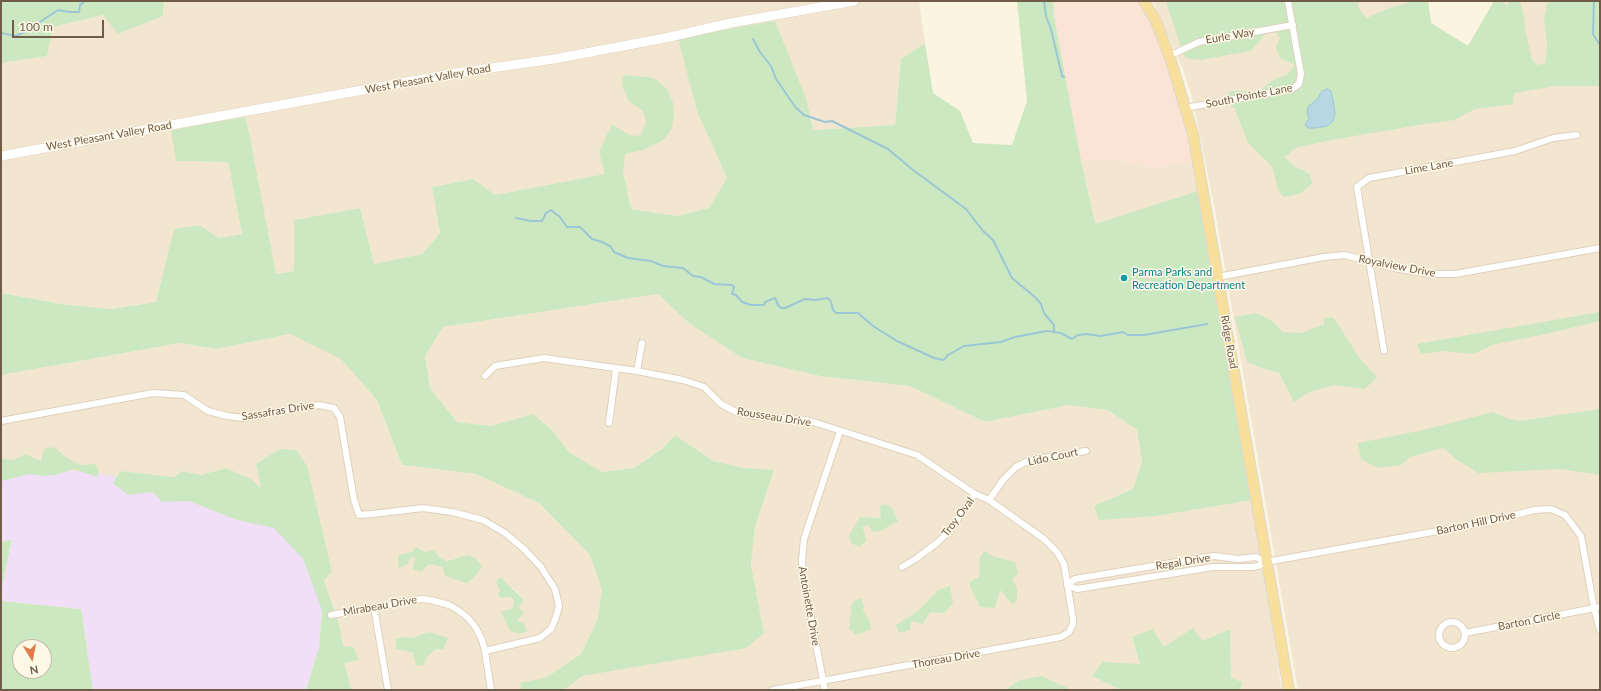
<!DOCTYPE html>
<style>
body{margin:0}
#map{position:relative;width:1601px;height:691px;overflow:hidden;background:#fbf4e1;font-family:Lato,sans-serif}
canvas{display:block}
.frame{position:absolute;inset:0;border:2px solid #715c49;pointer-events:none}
.north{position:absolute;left:12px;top:639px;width:40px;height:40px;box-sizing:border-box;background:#fef8e7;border:1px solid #c6baa8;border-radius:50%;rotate:170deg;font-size:11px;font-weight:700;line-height:16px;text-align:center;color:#715c49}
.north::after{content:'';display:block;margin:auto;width:14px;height:18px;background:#e17c4a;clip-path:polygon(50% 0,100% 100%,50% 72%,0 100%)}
.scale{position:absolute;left:12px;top:20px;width:92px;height:18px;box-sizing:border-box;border:2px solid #715c49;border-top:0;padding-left:5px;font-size:12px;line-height:14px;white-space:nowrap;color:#715c49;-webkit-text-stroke:3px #fef8e7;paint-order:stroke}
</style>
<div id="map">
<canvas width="1601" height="691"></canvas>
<div class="frame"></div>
<div class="north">N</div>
<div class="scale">100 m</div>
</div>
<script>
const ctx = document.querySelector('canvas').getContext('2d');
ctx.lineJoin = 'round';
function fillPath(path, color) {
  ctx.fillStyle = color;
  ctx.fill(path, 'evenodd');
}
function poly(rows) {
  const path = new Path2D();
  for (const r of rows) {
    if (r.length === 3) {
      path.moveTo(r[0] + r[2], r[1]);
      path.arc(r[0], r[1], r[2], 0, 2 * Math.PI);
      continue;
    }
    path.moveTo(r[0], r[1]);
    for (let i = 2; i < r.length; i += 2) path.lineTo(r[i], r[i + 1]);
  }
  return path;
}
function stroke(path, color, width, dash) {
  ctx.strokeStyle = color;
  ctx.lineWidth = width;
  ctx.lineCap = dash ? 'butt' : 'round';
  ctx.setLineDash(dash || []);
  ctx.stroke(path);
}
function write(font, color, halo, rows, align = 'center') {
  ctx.font = font + ' Lato,sans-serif';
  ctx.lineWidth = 3;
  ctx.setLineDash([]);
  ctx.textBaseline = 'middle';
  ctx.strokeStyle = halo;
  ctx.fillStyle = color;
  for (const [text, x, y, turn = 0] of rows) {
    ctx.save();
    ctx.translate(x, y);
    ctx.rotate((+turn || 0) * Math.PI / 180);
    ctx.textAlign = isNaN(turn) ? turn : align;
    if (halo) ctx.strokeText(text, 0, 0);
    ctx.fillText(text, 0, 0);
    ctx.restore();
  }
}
const residential = poly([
 [164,1,919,1,925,43,901,59,895,125,813,130,807,101,698,114,727,178,709,208,677,216,631,209,623,171,495,195,472,179,432,187,440,233,422,254,374,264,360,208,294,220,294,271,275,274,246,117,177,161,228,162,242,234,219,238,200,225,175,229,156,302,112,309,61,304,1,293,1,63,47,56,53,27,104,15,163,16],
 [1153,1,1428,1,1431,23,1468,46,1494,1,1600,1,1600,690,1298,690,1214,205,1192,97,1183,69],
 [1115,159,1147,167,1158,168,1192,161,1198,191,1095,225,1081,160],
 [658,294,689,323,742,358,820,376,910,386,985,422,1069,405,1108,410,1137,430,1142,461,1133,489,1094,506,1156,516,1252,500,1282,690,1240,690,1241,682,1231,678,1229,629,1202,641,1164,647,1132,638,1140,664,1092,676,1121,690,1069,690,1068,688,1042,676,1006,688,1005,690,556,690,567,688,582,676,764,633,751,564,755,527,774,470,745,468,713,461,675,435,662,449,634,468,602,472,569,452,551,429,533,414,491,426,457,422,430,388,425,356,443,327],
 [893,509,898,520,868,525,863,527,865,541,856,525,860,517,881,518],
 [992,556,1015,562,1012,579,1013,605,1000,590,969,582,979,577],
 [950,586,930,612,911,621,907,618,918,611,938,590],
 [290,334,342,359,377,400,402,465,476,474,539,503,590,555,602,590,597,621,581,654,547,677,521,683,522,690,351,690,345,663,358,660,343,646,339,624,324,581,332,571,326,545,266,459,256,464,262,489,226,468,201,475,182,471,174,477,120,471,116,477,1,472,1,375,180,343,216,349],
 [417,547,447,561,456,558,444,575,444,567,429,564,413,569,415,557,409,558],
 [513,588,524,600,519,607,517,621,514,608,514,601,511,597,501,598,497,595,500,591],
 [419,636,436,649,427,657,407,651,402,637,412,638]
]);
const commercial = poly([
 [1053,1,1138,1,1152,25,1166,61,1184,119,1192,161,1158,168,1147,167,1115,159,1081,160,1054,16]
]);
const education = poly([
 [39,466,121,477,292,522,324,581,319,647,306,690,93,690,81,609,1,601,1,592,12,541,1,542,1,472]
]);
const green = poly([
 [1,1,164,1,163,16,118,34,103,15,53,27,47,56,1,63],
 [1017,1,1053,1,1054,16,1081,160,1095,224,1198,191,1252,500,1156,516,1099,520,1094,506,1133,489,1142,461,1137,430,1108,410,1069,405,985,422,910,386,820,376,742,358,689,323,658,294,443,327,425,356,430,388,457,422,491,426,533,414,551,429,569,452,602,472,634,468,662,449,675,435,713,461,745,468,774,470,755,527,751,564,764,633,746,648,582,676,567,688,556,690,522,690,520,683,547,677,581,654,597,621,602,590,590,555,539,503,476,474,402,465,377,400,341,359,290,334,216,349,180,343,1,375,1,293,61,304,112,309,156,302,174,229,200,225,219,238,242,234,228,162,176,161,171,130,246,117,276,274,294,271,294,220,360,208,374,264,422,254,440,233,432,187,473,179,495,195,605,174,599,152,612,124,629,135,640,136,646,123,644,112,629,101,622,86,623,77,628,75,654,78,667,89,673,103,674,116,672,129,663,140,643,150,625,154,623,171,631,209,677,216,709,208,727,178,698,114,678,38,775,21,807,101,813,130,895,125,901,59,925,43,933,93,960,111,973,143,1012,145,1027,101],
 [1166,1,1357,1,1359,9,1367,18,1392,7,1408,3,1409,1,1428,1,1431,23,1468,46,1494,1,1502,1,1507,6,1509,1,1520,1,1524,17,1525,29,1532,60,1537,65,1546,63,1547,43,1544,19,1548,1,1600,1,1600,86,1556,86,1514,93,1513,104,1475,109,1454,120,1425,124,1331,140,1295,148,1285,157,1294,166,1310,174,1312,184,1299,194,1283,197,1278,189,1272,166,1248,143,1235,109,1226,101,1225,95,1232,91,1253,91,1260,95,1263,88,1276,78,1287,75,1295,65,1280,58,1276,47,1280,38,1276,32,1266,33,1251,51,1200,60,1185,58,1168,9],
 [1600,312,1600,321,1550,333,1492,345,1473,354,1444,351,1421,354,1417,344],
 [1256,313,1271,320,1283,332,1302,333,1324,324,1324,318,1334,318,1360,359,1377,377,1365,389,1335,385,1309,392,1294,402,1279,373,1259,367,1247,362,1235,317],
 [1600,409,1600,475,1561,469,1478,473,1459,461,1443,448,1410,457,1401,465,1378,468,1361,459,1358,443,1423,430,1493,412,1506,418,1520,421],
 [54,447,67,458,81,465,95,464,99,470,97,477,74,469,55,475,44,476,30,474,1,481,1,459,13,460,26,454,33,458,41,461,44,449],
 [280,449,296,450,307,466,332,571,324,581,339,624,343,646,353,647,359,660,345,663,351,690,306,690,319,647,322,610,303,559,274,528,237,520,189,501,162,502,153,492,128,495,113,483,120,471,174,477,182,471,201,475,226,468,251,479,261,488,256,464],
 [887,504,893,509,898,521,880,531,873,532,868,525,863,527,866,541,859,547,851,543,849,535,860,517,881,518,880,505],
 [12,540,1,592,1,542],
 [416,547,426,552,434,550,439,557,447,561,468,555,475,558,482,566,477,574,467,583,456,580,444,575,443,567,429,564,421,572,413,569,415,557,410,558,408,564,398,568,398,555,412,552],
 [985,551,992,556,1015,562,1018,573,1012,579,1017,588,1017,598,1013,605,1000,590,995,608,980,607,972,591,969,582,979,577,980,557],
 [500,577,524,600,519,607,524,613,517,621,524,623,527,631,520,634,510,631,501,612,513,608,514,601,511,597,501,598,497,595,500,591,496,582],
 [950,586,953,603,944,613,930,612,923,624,911,621,910,630,899,633,896,625,918,611,938,590],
 [860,598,864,605,863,610,870,622,871,629,857,635,849,629,851,622,849,619,852,613,850,607,853,602],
 [1,601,81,609,93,690,1,690],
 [20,647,44,647,44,671,20,671],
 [1193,628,1202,641,1230,629,1231,678,1242,682,1240,690,1121,690,1092,676,1103,662,1140,664,1132,637,1152,629,1164,647],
 [429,632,448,638,443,649,436,649,427,657,424,665,416,666,413,653,407,651,396,649,396,639,402,637,412,638],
 [1042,676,1068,688,1069,690,1005,690,1020,680]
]);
const water = poly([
 [1327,89,1331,91,1333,100,1335,114,1333,121,1327,126,1315,128,1308,128,1305,125,1309,118,1307,112,1308,107,1318,98,1322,91,1327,89]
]);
const stream = poly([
 [1044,1,1046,16,1051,29,1062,76,1064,77],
 [1594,1,1593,34,1600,45],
 [1,33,15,36,32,29,37,24,58,10,69,12,79,12,80,5,85,1],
 [753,39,760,52,771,66,776,79,796,108,804,115,825,122,832,121,888,149,913,170,966,209,983,231,993,240,1012,278,1036,298,1041,304,1044,313,1054,325,1054,331],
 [516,218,531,221,542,221,546,213,551,210,560,217,567,227,580,227,592,239,602,242,610,246,614,252,628,258,651,261,663,266,683,268,693,276,701,277,714,284,732,285,734,287,732,294,736,295,742,302,751,305,764,305,765,302,775,298,778,305,781,308,785,308,805,299,815,300,828,298,831,302,833,310,836,313,858,313,873,326,897,341,934,358,944,360,948,355,964,346,1001,342,1015,337,1047,331,1061,333,1072,339,1078,335,1086,334,1101,336,1123,332,1128,335,1144,335,1207,324]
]);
const minor = poly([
 [1169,56,1199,42,1293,25],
 [1185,108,1292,89,1299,84,1301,74,1288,1],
 [1218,277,1324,257,1345,255,1394,268,1430,274,1455,274,1600,248],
 [1384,351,1357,187,1369,178,1515,151,1553,138,1577,135],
 [637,371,642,343],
 [485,376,495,366,544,358,637,371,683,380,704,387,721,404,736,412,755,416,807,420,917,455,975,494,989,500,1044,539,1057,552,1064,564,1073,619,1073,624,1069,632,1061,637,773,690],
 [1,421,153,393,184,395,208,411,227,416,243,418,319,405,334,408,340,417,354,500,359,515,372,514,423,508,452,512,483,520,505,533,524,549,541,567,555,589,559,606,556,617,551,629,540,638,485,651],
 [609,423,616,369],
 [989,500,1003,480,1016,467,1030,460,1086,451],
 [902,567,917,558,938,542,950,530,975,494],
 [1067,585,1077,589,1213,567,1252,567,1258,566,1266,562,1488,522,1534,510,1551,509,1565,515,1581,536,1594,608,1600,630],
 [1067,585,1075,579,1201,558,1214,556,1238,559,1256,557,1266,562],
 [374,607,388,690],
 [331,615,422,599,431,600,449,605,458,610,468,618,476,628,482,640,485,651,491,690],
 [1452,635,13],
 [1465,633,1600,607],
 [825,690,803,578,802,561,804,539,840,431]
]);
const secondary = poly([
 [1,156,456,73,554,59,665,38,731,23,854,1]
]);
const primary = poly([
 [1144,1,1156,21,1171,61,1193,134,1289,690]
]);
const markers = [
 [1124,278,4,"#0f9aa8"]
];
const streetNames = [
 ["Eurle Way",1230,36,-10],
 ["West Pleasant Valley Road",428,79,-10],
 ["South Pointe Lane",1249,96,-11],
 ["West Pleasant Valley Road",109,136,-10],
 ["Lime Lane",1429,167,-10],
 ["Royalview Drive",1397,266,11],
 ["Ridge Road",1229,342,80],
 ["Sassafras Drive",278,411,-9],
 ["Rousseau Drive",774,417,9],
 ["Lido Court",1053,457,-12],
 ["Troy Oval",958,517,-53],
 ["Barton Hill Drive",1476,523,-12],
 ["Regal Drive",1183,562,-9],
 ["Mirabeau Drive",380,606,-10],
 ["Antoinette Drive",809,606,80],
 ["Barton Circle",1529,621,-11],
 ["Thoreau Drive",946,659,-10]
];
const cultureNames = [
 ["Parma Parks and",1132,272],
 ["Recreation Department",1132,285]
];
fillPath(residential, '#f2e6d0');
fillPath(commercial, '#fbe4d5');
fillPath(education, '#f1def7');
fillPath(green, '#cce8c1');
fillPath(water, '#b7d8e3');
stroke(water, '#9dc6d5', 1);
stroke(stream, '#9dc6d5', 2);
stroke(minor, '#dfd1bd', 8);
stroke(secondary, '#e3d2bc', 10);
stroke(primary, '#ddd8d3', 12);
stroke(minor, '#fff', 6);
stroke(secondary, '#fff', 9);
stroke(primary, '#f8df9b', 10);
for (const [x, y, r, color] of markers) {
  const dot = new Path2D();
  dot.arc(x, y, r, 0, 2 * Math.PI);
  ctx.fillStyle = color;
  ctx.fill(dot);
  stroke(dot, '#fef8e7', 1.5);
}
write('11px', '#715c49', '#fef8e7', streetNames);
write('11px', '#0d838f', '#fef8e7', cultureNames, 'left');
</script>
